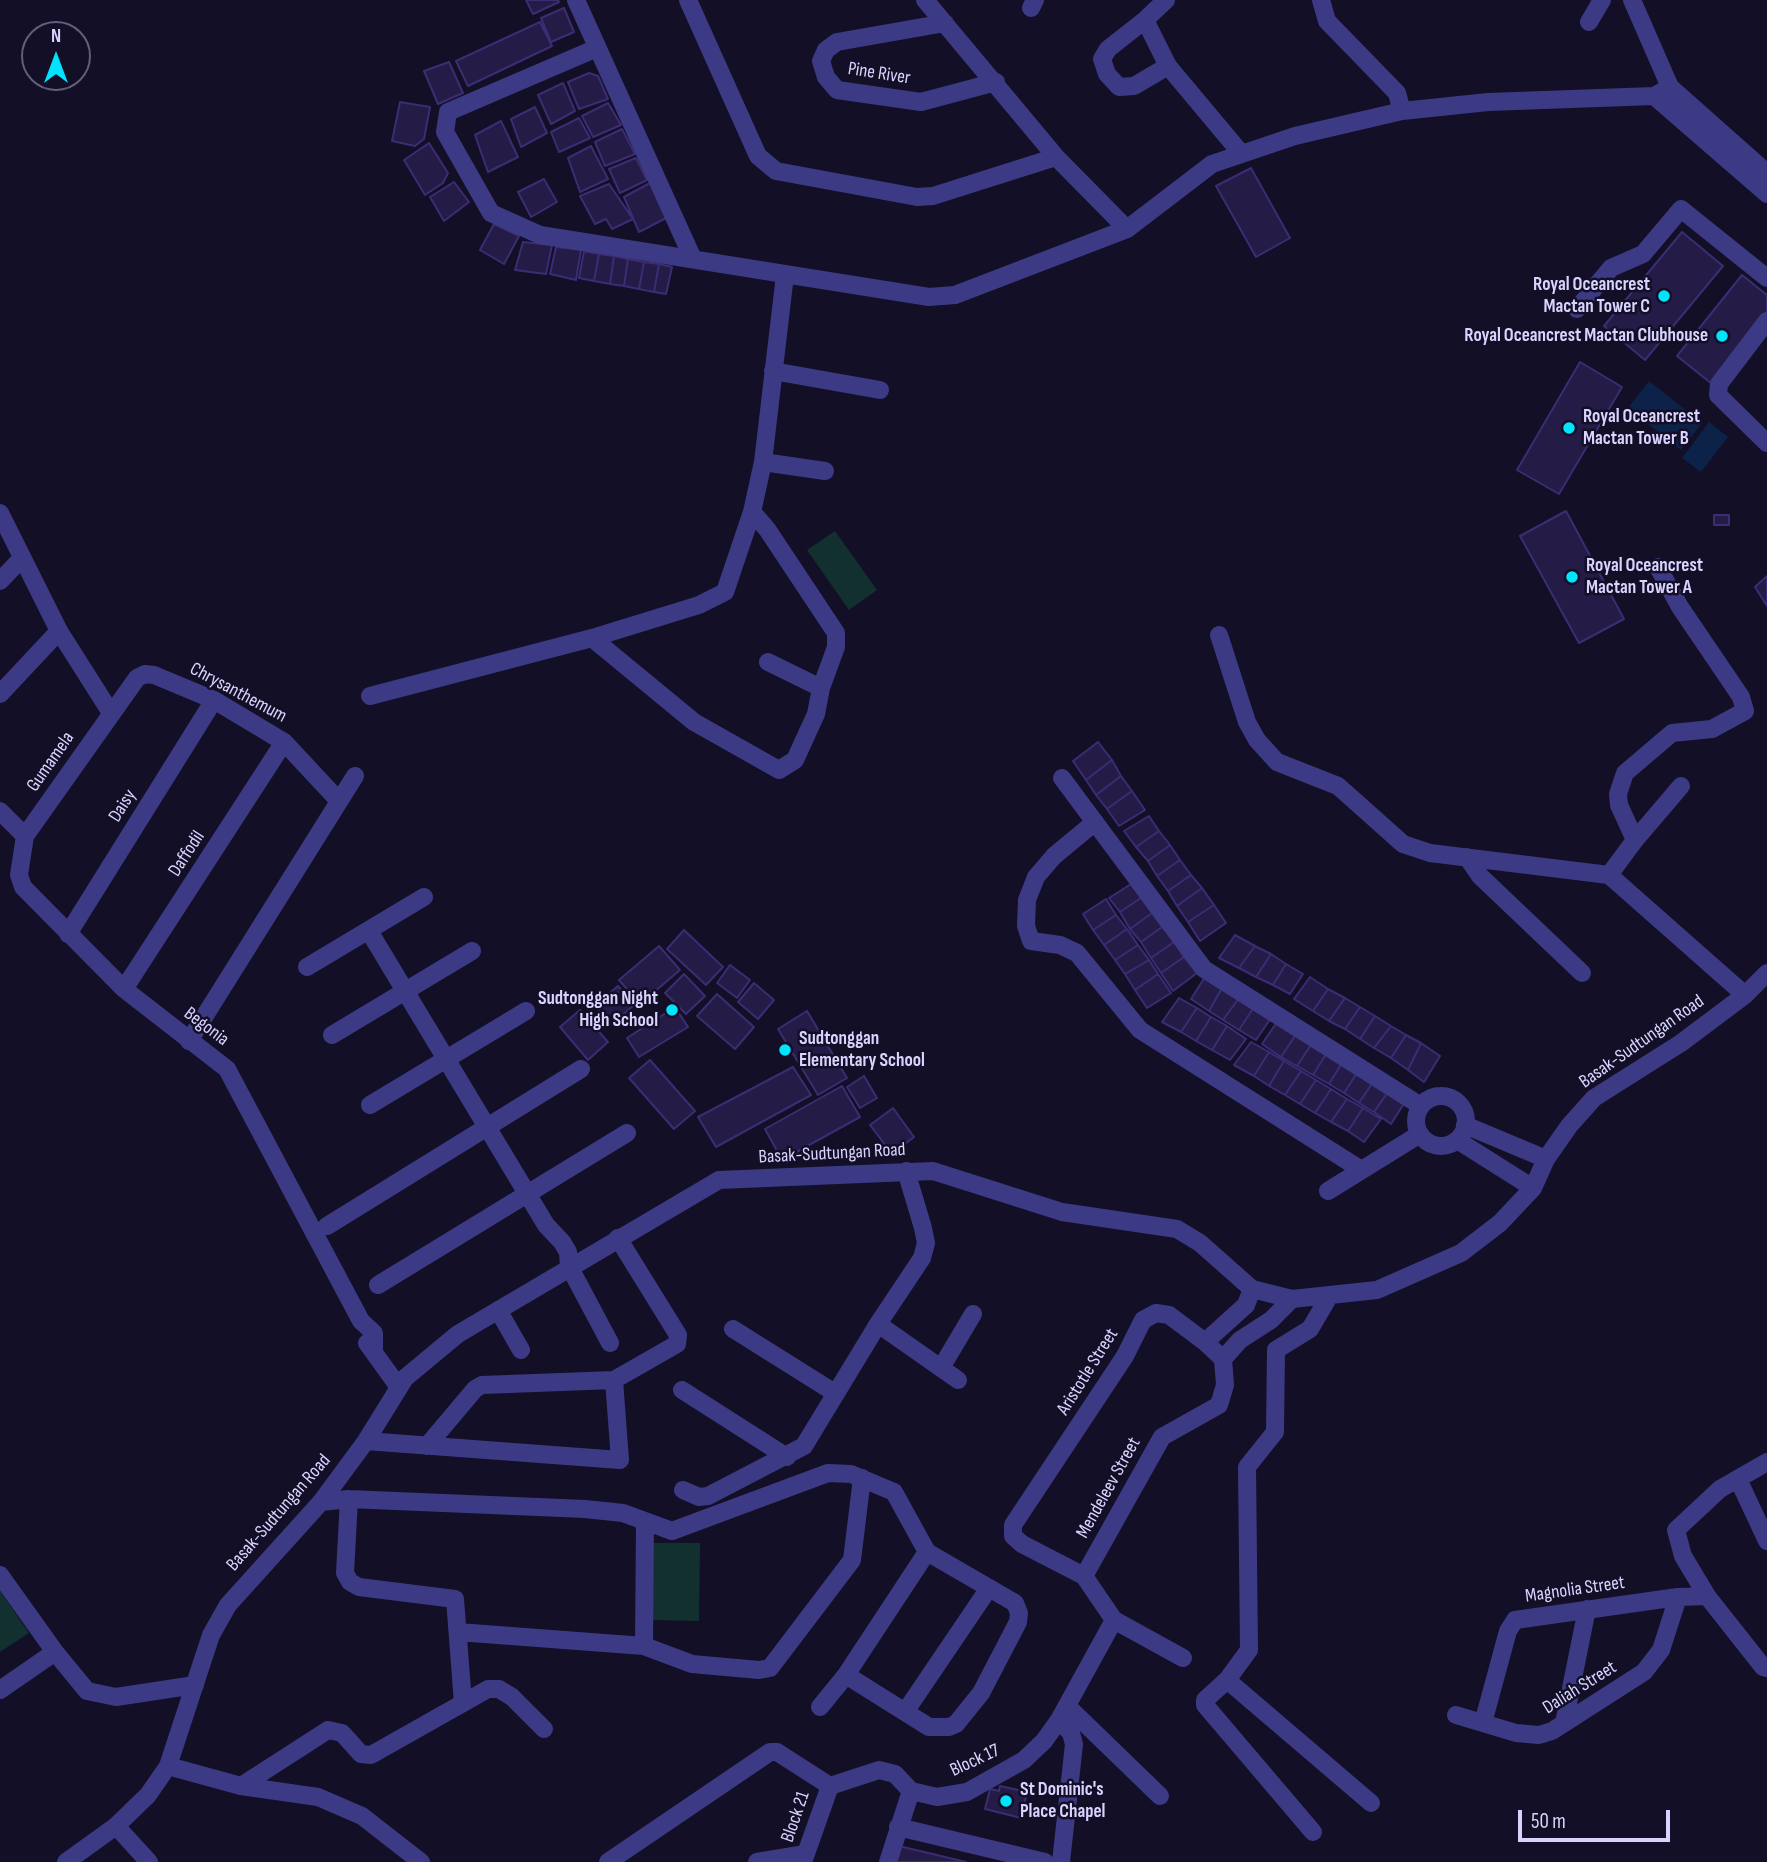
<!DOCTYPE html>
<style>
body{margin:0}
#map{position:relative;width:1767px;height:1862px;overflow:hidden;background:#130f26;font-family:"Sofia Sans Condensed",sans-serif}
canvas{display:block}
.north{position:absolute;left:21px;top:21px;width:70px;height:70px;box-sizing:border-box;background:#130f26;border:2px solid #625e7d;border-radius:50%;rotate:0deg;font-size:19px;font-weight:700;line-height:28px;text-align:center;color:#d9d4ff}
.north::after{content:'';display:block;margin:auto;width:24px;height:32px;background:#00e5ff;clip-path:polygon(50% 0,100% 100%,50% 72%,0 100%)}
.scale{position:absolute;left:1518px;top:1810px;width:152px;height:32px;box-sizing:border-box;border:4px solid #d9d4ff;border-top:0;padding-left:9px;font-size:21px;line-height:24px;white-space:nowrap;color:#d9d4ff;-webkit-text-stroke:5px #130f26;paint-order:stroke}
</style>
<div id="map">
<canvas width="1767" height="1862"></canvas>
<div class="north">N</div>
<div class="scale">50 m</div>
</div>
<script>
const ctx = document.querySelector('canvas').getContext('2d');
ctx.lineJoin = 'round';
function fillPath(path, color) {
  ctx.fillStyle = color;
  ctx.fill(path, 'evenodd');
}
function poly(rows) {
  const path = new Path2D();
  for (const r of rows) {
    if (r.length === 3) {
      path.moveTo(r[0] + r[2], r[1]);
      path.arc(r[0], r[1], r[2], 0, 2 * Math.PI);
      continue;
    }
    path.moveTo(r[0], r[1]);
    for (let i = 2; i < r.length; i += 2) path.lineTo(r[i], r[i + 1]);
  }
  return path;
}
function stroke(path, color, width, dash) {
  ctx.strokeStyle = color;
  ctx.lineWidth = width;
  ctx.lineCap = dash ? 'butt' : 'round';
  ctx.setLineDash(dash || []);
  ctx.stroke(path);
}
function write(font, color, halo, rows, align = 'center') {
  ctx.font = font + ' "Sofia Sans Condensed",sans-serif';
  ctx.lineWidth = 5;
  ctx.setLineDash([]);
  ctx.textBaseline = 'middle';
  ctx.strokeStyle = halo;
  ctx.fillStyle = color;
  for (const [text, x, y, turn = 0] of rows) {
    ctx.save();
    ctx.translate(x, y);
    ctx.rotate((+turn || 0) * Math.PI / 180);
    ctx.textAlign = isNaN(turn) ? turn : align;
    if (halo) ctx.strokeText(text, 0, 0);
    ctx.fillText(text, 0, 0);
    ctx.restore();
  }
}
const green = poly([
 [835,531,877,590,849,610,807,550],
 [652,1543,700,1543,699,1621,651,1620],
 [0,1591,29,1633,0,1652]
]);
const water = poly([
 [1649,381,1702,423,1681,450,1628,408],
 [1709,422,1728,437,1701,472,1682,458]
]);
const building = poly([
 [526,0,558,0,559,2,533,14,526,0],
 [564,8,574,32,551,42,541,18,564,8],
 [540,22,552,46,468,86,456,61,540,22],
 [449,62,463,93,438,104,424,71,449,62],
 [589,73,598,76,608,99,579,109,568,82,589,73],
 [563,83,575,111,551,124,538,95,563,83],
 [400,102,430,107,424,139,415,146,392,141,400,102],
 [608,103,621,125,593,137,582,116,608,103],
 [535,107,547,133,521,147,511,119,535,107],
 [579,118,590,138,559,152,551,132,579,118],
 [501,121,518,157,488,172,475,135,501,121],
 [622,129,635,154,605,166,595,142,622,129],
 [429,143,448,173,443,183,425,195,404,160,429,143],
 [591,146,608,179,580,192,568,158,591,146],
 [636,158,647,180,620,193,609,169,636,158],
 [1251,168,1290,238,1256,257,1216,186,1251,168],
 [544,179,557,202,531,217,518,192,544,179],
 [454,182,469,202,444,221,430,197,454,182],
 [650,183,668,217,639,232,624,197,650,183],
 [609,184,633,219,612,229,606,219,595,224,580,196,609,184],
 [494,224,519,236,504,264,480,250,494,224],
 [1682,232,1723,266,1645,360,1604,326,1682,232],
 [523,242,552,245,546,274,515,270,523,242],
 [556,247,581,250,576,280,550,274,556,247],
 [584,251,599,254,594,281,579,278,584,251],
 [599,254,614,256,610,284,594,281,599,254],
 [614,256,628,259,624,286,610,284,614,256],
 [628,259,644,262,639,289,624,286,628,259],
 [644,262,659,264,654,292,639,289,644,262],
 [659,264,672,267,666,294,654,292,659,264],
 [1742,275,1767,295,1767,315,1712,384,1677,356,1742,275],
 [1580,362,1622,387,1559,494,1517,470,1580,362],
 [1566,511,1624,619,1579,643,1520,536,1566,511],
 [1714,515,1729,515,1729,525,1714,525,1714,515],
 [1767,576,1767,606,1755,587,1767,576],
 [1098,742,1112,760,1086,780,1073,761,1098,742],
 [1112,760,1121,776,1096,795,1086,780,1112,760],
 [1121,776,1132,791,1107,809,1096,795,1121,776],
 [1132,791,1145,810,1119,826,1107,809,1132,791],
 [1149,816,1159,831,1136,847,1124,831,1149,816],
 [1159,831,1170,845,1148,861,1136,847,1159,831],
 [1170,845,1180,860,1157,876,1148,861,1170,845],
 [1180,860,1191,875,1168,891,1157,876,1180,860],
 [1191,875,1202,888,1177,906,1168,891,1191,875],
 [1131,884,1141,898,1120,912,1109,898,1131,884],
 [1202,888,1214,905,1188,922,1177,906,1202,888],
 [1141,898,1152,913,1130,929,1120,912,1141,898],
 [1106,899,1116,915,1093,930,1083,914,1106,899],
 [1214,905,1226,923,1200,941,1188,922,1214,905],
 [1152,913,1162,927,1141,942,1130,929,1152,913],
 [1116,915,1127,929,1104,945,1093,930,1116,915],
 [1162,927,1174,942,1151,958,1141,942,1162,927],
 [1127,929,1138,945,1115,960,1104,945,1127,929],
 [684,930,723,967,706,985,667,949,684,930],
 [1235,935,1255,946,1239,968,1219,958,1235,935],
 [1174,942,1184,957,1161,973,1151,958,1174,942],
 [1138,945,1149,960,1125,974,1115,960,1138,945],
 [659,946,680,970,640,1004,619,980,659,946],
 [1255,946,1271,954,1256,977,1239,968,1255,946],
 [1271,954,1286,964,1273,985,1256,977,1271,954],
 [1184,957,1197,973,1173,991,1161,973,1184,957],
 [1149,960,1158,974,1135,990,1125,974,1149,960],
 [1286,964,1303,974,1290,994,1273,985,1286,964],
 [730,965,750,980,737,998,717,983,730,965],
 [684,974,705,996,686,1014,665,993,684,974],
 [1158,974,1171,993,1147,1008,1135,990,1158,974],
 [1205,977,1222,988,1209,1011,1191,999,1205,977],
 [1310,977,1328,989,1313,1011,1294,999,1310,977],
 [754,983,774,1000,758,1019,738,1002,754,983],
 [618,986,634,1005,611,1025,595,1005,618,986],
 [1222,988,1239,998,1223,1020,1209,1011,1222,988],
 [1328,989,1345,998,1329,1021,1313,1011,1328,989],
 [717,994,754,1027,735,1049,697,1016,717,994],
 [1179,998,1197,1008,1181,1032,1162,1022,1179,998],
 [1239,998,1254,1007,1239,1030,1223,1020,1239,998],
 [1345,998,1360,1007,1345,1029,1329,1021,1345,998],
 [675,1007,688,1027,639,1057,627,1038,675,1007],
 [1254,1007,1271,1018,1256,1040,1239,1030,1254,1007],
 [1360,1007,1375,1016,1360,1039,1345,1029,1360,1007],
 [1197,1008,1211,1017,1196,1041,1181,1032,1197,1008],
 [580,1010,608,1042,588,1060,560,1027,580,1010],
 [807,1011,847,1078,818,1095,778,1029,807,1011],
 [1375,1016,1391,1026,1374,1048,1360,1039,1375,1016],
 [1211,1017,1227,1026,1212,1050,1196,1041,1211,1017],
 [1277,1022,1297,1033,1281,1057,1262,1044,1277,1022],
 [1227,1026,1246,1039,1230,1060,1212,1050,1227,1026],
 [1391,1026,1406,1035,1391,1058,1374,1048,1391,1026],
 [1297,1033,1313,1042,1297,1066,1281,1057,1297,1033],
 [1406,1035,1421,1043,1408,1070,1391,1058,1406,1035],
 [1251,1042,1269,1052,1254,1076,1234,1065,1251,1042],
 [1313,1042,1328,1051,1313,1075,1297,1066,1313,1042],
 [1421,1043,1440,1056,1424,1082,1408,1070,1421,1043],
 [1328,1051,1343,1061,1329,1084,1313,1075,1328,1051],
 [1269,1052,1284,1061,1269,1086,1254,1076,1269,1052],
 [650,1060,695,1111,674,1129,629,1078,650,1060],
 [1284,1061,1301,1071,1285,1095,1269,1086,1284,1061],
 [1343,1061,1359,1070,1344,1093,1329,1084,1343,1061],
 [793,1067,811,1095,716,1147,698,1117,793,1067],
 [1359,1070,1375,1079,1359,1103,1344,1093,1359,1070],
 [1301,1071,1316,1080,1300,1104,1285,1095,1301,1071],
 [864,1076,877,1098,860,1108,847,1087,864,1076],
 [1375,1079,1390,1089,1374,1112,1359,1103,1375,1079],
 [1316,1080,1331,1089,1315,1113,1300,1104,1316,1080],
 [842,1086,860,1117,782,1160,765,1129,842,1086],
 [1331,1089,1347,1099,1331,1122,1315,1113,1331,1089],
 [1390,1089,1407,1099,1391,1124,1374,1112,1390,1089],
 [1347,1099,1363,1108,1348,1131,1331,1122,1347,1099],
 [893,1108,914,1137,892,1154,870,1125,893,1108],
 [1363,1108,1381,1119,1364,1142,1348,1131,1363,1108],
 [1000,1786,1027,1792,1021,1818,985,1809,990,1789,999,1791,1000,1786],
 [899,1846,966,1862,895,1862,899,1846]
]);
const minor = poly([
 [576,0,693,259],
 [688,0,758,156,776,171,917,197,933,196,1056,157],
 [925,0,1056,157,1127,229],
 [1166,0,1145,20,1168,66,1240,152],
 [1321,0,1327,21,1397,93,1402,111],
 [1632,0,1670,87,1767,173],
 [1031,8,1035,0],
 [1145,20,1108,49,1102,59,1107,74,1119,87,1134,86,1168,66],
 [1589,22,1602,0],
 [945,23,837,42,826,50,821,61,826,77,837,90,921,102,996,82],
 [597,48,448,112,445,132,491,213,540,235,929,297,955,295,1127,229,1212,164,1295,136,1402,111,1488,102,1654,96,1670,87],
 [1654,96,1767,194],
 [1577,309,1611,268,1643,254,1681,209,1767,278],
 [1767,321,1719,384,1718,395,1767,443],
 [773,371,880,390],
 [763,462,825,471],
 [0,513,59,631,111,713],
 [0,581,22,558],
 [1219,635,1247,722,1257,740,1277,762,1338,786,1403,844,1430,853,1609,875,1745,995],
 [592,638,694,722,779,770,795,760,816,714,821,688,836,647,836,633,767,529,752,512],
 [768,662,821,688],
 [0,694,59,631],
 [370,696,592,638,699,605,725,592,752,512,763,462,785,275],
 [1062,778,1204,969,1421,1106],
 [339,801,284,742,214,700,154,675,145,674,137,678,25,836,19,875,23,887,124,989,227,1069,361,1321,374,1333,374,1351],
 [0,811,25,836],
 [1095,822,1054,856,1036,877,1027,900,1026,926,1031,941,1060,945,1077,953,1140,1030,1360,1169],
 [1635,840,1681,786],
 [1467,857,1480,876,1582,973],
 [1609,875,1635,840,1619,805,1618,794,1625,773,1672,733,1712,729,1745,711,1741,697,1680,607,1658,567],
 [369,931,546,1225,562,1242,568,1252,569,1266,610,1343],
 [68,934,214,700],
 [307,967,424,897],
 [124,989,284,742],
 [332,1035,472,951],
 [189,1041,355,776],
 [1441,1121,25],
 [370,1105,526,1011],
 [1465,1125,1546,1159],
 [1457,1140,1533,1188],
 [1328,1191,1420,1134],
 [327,1226,581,1069],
 [378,1285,627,1133],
 [498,1310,521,1350],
 [878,1324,958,1380],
 [733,1329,835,1393],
 [1205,1342,1246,1305,1252,1289],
 [367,1343,398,1386],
 [1223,1359,1240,1340,1271,1320,1292,1299],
 [941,1368,973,1314],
 [682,1390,787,1457],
 [366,1441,620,1460,614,1380],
 [427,1446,475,1389,482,1385,614,1380,677,1344,678,1335,618,1238],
 [1767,1462,1720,1489,1676,1530,1683,1556,1707,1596,1763,1667,1767,1668],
 [1738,1479,1767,1541],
 [683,1490,699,1497,708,1496,804,1446,878,1324,922,1258,926,1243,923,1228,906,1171],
 [349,1499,345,1573,350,1582,359,1587,455,1599,463,1703],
 [321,1502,349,1499,585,1509,623,1513,672,1531,828,1473,851,1474,894,1492,927,1552,1015,1603,1019,1613,1018,1622,981,1693,956,1724,949,1727,929,1727,846,1675],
 [0,1575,55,1652,87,1691,116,1697,195,1685],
 [1084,1576,1162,1437,1219,1405,1225,1385,1223,1359,1205,1342,1169,1315,1156,1313,1143,1320,1125,1356,1013,1525,1013,1536,1022,1544,1084,1576,1114,1620,1183,1658],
 [458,1632,644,1646,692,1664,759,1670,770,1668,852,1560,862,1478],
 [644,1646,645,1522],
 [1227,1680,1371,1803],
 [0,1690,55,1652],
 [1067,1706,1160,1796],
 [820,1707,846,1675,927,1552],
 [905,1712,989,1588],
 [1456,1715,1516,1733,1539,1735,1552,1731,1644,1672,1661,1650,1678,1597],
 [1059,1720,1071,1733,1074,1744,1061,1862],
 [1483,1723,1508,1631,1515,1620,1678,1597,1707,1596],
 [1564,1723,1587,1609],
 [168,1766,241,1786,318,1797,362,1816,421,1862],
 [241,1786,328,1730,342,1733,361,1754,371,1755,488,1689,499,1689,512,1697,544,1729],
 [116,1826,149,1862],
 [898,1827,1045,1862],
 [1313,1832,1205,1705,1205,1700,1227,1680,1249,1650,1247,1467,1275,1432,1276,1350,1310,1329,1330,1295],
 [66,1862,116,1826,148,1795,168,1766,211,1635,228,1605,321,1502,366,1441,405,1378,458,1334,719,1180,933,1171,1062,1212,1177,1229,1200,1243,1252,1289,1292,1299,1377,1290,1461,1253,1500,1223,1533,1188,1546,1159,1569,1126,1594,1098,1681,1043,1745,995,1767,973],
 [608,1862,770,1752,777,1752,830,1786,879,1770,895,1774,911,1791,937,1797,967,1792,1024,1760,1044,1741,1059,1720,1114,1620],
 [757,1862,805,1854],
 [803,1862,830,1786],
 [888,1862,911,1791]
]);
const markers = [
 [1664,296,7,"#00e5ff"],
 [1722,336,7,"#00e5ff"],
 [1569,428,7,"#00e5ff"],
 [1572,577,7,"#00e5ff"],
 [672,1010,7,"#00e5ff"],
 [785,1050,7,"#00e5ff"],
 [1006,1801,7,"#00e5ff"]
];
const streetNames = [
 ["Pine River",879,74,9],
 ["Chrysanthemum",238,693,28],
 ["Gumamela",51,762,-55],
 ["Daisy",123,806,-58],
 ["Daffodil",187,854,-57],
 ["Begonia",206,1027,37],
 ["Basak-Sudtungan Road",1642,1042,-35],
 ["Basak-Sudtungan Road",832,1154,-3],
 ["Aristotle Street",1088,1372,-58],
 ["Mendeleev Street",1109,1488,-61],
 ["Basak-Sudtungan Road",279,1513,-49],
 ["Magnolia Street",1575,1590,-8],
 ["Daliah Street",1580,1688,-32],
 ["Block 17",975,1761,-25],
 ["Block 21",796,1817,-71]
];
const poiNames = [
 ["Royal Oceancrest",1650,285,"right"],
 ["Mactan Tower C",1650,307,"right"],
 ["Royal Oceancrest Mactan Clubhouse",1708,336,"right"],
 ["Royal Oceancrest",1583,417],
 ["Mactan Tower B",1583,439],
 ["Royal Oceancrest",1586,566],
 ["Mactan Tower A",1586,588],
 ["Sudtonggan Night",658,999,"right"],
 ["High School",658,1021,"right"],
 ["Sudtonggan",799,1039],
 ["Elementary School",799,1061],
 ["St Dominic's",1020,1790],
 ["Place Chapel",1020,1812]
];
fillPath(green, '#12302f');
fillPath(water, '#0c2248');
fillPath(building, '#241b47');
stroke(building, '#3b2d73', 2);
stroke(minor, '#3d3a85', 18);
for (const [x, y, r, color] of markers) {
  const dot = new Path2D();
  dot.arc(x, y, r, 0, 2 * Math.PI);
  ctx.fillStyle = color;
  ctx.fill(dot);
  stroke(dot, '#130f26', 2.5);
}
write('19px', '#d9d4ff', '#130f26', streetNames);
write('bold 19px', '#d9d4ff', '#130f26', poiNames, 'left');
</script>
